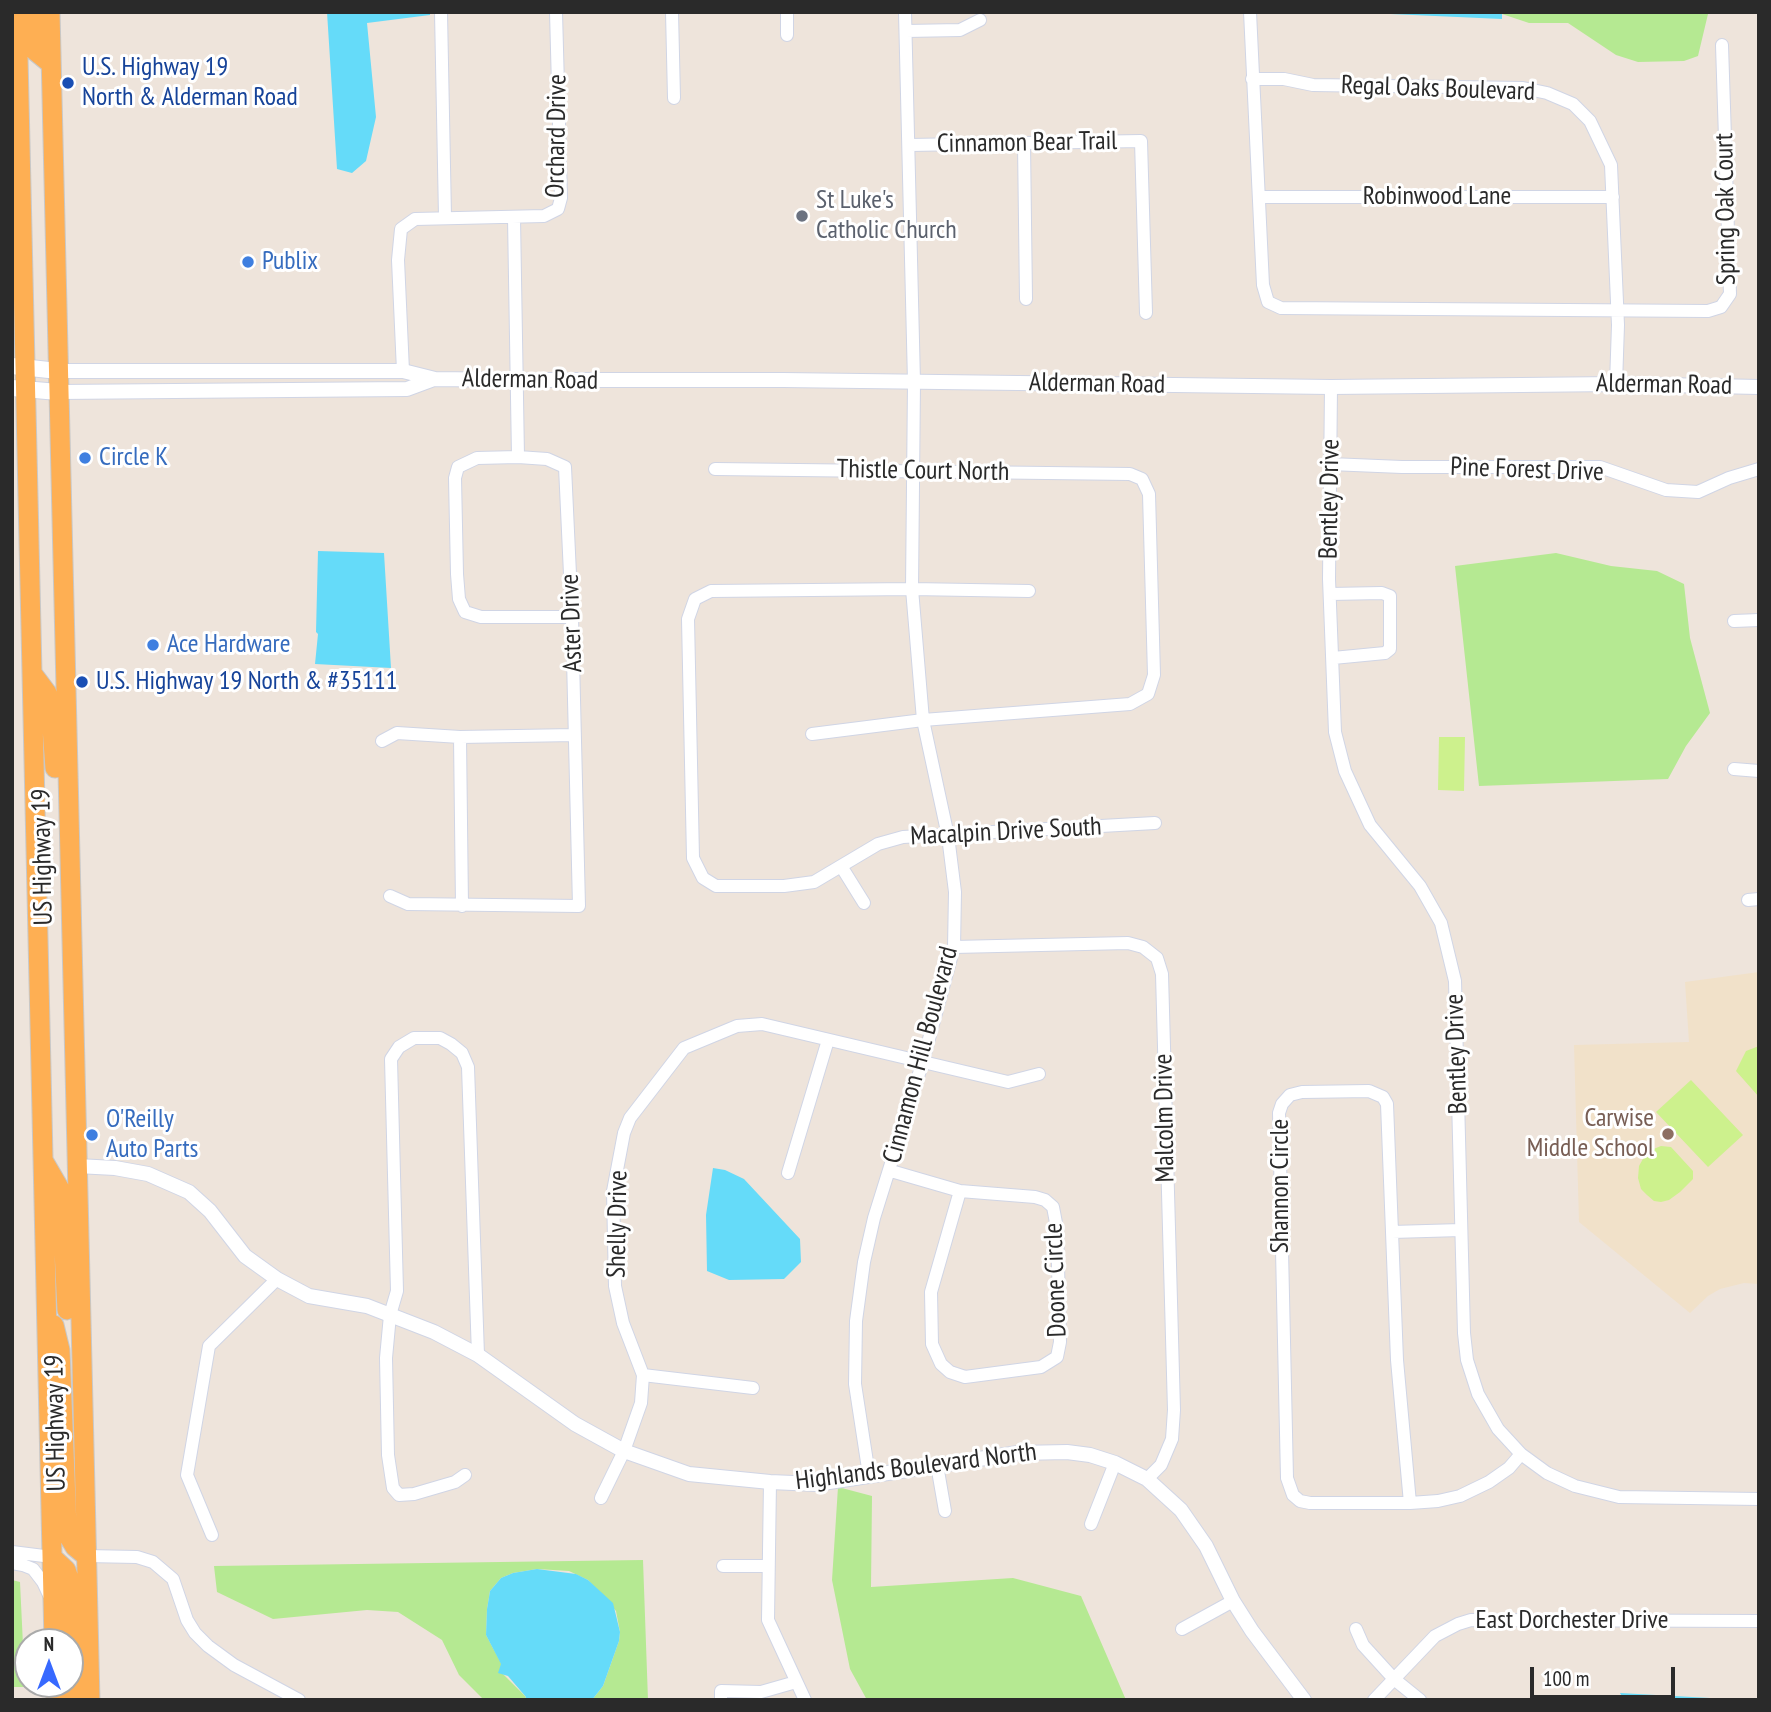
<!DOCTYPE html>
<style>
body{margin:0}
#map{position:relative;width:1771px;height:1712px;overflow:hidden;background:#eee4db;font-family:"PT Sans Narrow",sans-serif}
canvas{display:block}
.frame{position:absolute;inset:0;border:14px solid #2a2a2a;pointer-events:none}
.north{position:absolute;left:14px;top:1628px;width:70px;height:70px;box-sizing:border-box;background:#fff;border:2px solid #aaa;border-radius:50%;rotate:0deg;font-size:19px;font-weight:700;line-height:28px;text-align:center;color:#2a2a2a}
.north::after{content:'';display:block;margin:auto;width:24px;height:32px;background:#3769ff;clip-path:polygon(50% 0,100% 100%,50% 72%,0 100%)}
.scale{position:absolute;left:1530px;top:1667px;width:145px;height:32px;box-sizing:border-box;border:4px solid #2a2a2a;border-top:0;padding-left:9px;font-size:21px;line-height:24px;white-space:nowrap;color:#2a2a2a;-webkit-text-stroke:5px #fff;paint-order:stroke}
</style>
<div id="map">
<canvas width="1771" height="1712"></canvas>
<div class="frame"></div>
<div class="north">N</div>
<div class="scale">100 m</div>
</div>
<script>
const ctx = document.querySelector('canvas').getContext('2d');
ctx.lineJoin = 'round';
function fillPath(path, color) {
  ctx.fillStyle = color;
  ctx.fill(path, 'evenodd');
}
function poly(rows) {
  const path = new Path2D();
  for (const r of rows) {
    path.moveTo(r[0], r[1]);
    for (let i = 2; i < r.length; i += 2) path.lineTo(r[i], r[i + 1]);
  }
  return path;
}
function stroke(path, color, width, dash) {
  ctx.strokeStyle = color;
  ctx.lineWidth = width;
  ctx.lineCap = dash ? 'butt' : 'round';
  ctx.setLineDash(dash || []);
  ctx.stroke(path);
}
function write(font, color, halo, rows, align = 'center') {
  ctx.font = font + ' "PT Sans Narrow",sans-serif';
  ctx.lineWidth = 6;
  ctx.setLineDash([]);
  ctx.textBaseline = 'middle';
  ctx.strokeStyle = halo;
  ctx.fillStyle = color;
  for (const [text, x, y, turn = 0] of rows) {
    ctx.save();
    ctx.translate(x, y);
    ctx.rotate((+turn || 0) * Math.PI / 180);
    ctx.textAlign = isNaN(turn) ? turn : align;
    if (halo) ctx.strokeText(text, 0, 0);
    ctx.fillText(text, 0, 0);
    ctx.restore();
  }
}
const education = poly([
 [1759,972,1759,1284,1744,1283,1720,1289,1708,1296,1690,1313,1579,1222,1574,1045,1689,1042,1685,982]
]);
const green = poly([
 [1502,12,1713,12,1708,14,1698,56,1684,61,1638,62,1616,55,1568,23,1529,23,1502,14],
 [1556,553,1611,566,1657,571,1684,584,1690,638,1710,713,1686,746,1668,779,1479,786,1455,566],
 [838,1487,872,1496,871,1587,1013,1578,1081,1596,1126,1700,867,1700,850,1669,832,1580],
 [643,1560,648,1700,592,1700,603,1686,619,1641,620,1632,616,1611,588,1580,569,1571,537,1569,513,1573,501,1578,490,1591,487,1609,486,1635,502,1665,503,1674,526,1697,524,1700,484,1700,459,1675,442,1640,398,1612,367,1610,273,1619,217,1592,214,1566],
 [12,1580,20,1582,25,1687,12,1687]
]);
const pitch = poly([
 [1439,737,1465,737,1464,791,1438,790],
 [1759,1046,1759,1097,1736,1071,1746,1051],
 [1691,1080,1743,1135,1708,1167,1656,1112],
 [1661,1146,1671,1147,1693,1171,1693,1179,1680,1192,1669,1200,1661,1202,1654,1201,1647,1195,1641,1189,1638,1178,1639,1166,1644,1157,1651,1150]
]);
const water = poly([
 [327,12,430,12,430,15,367,23,376,117,366,161,352,173,337,169],
 [1346,12,1502,12,1502,19],
 [318,551,384,553,391,668,315,664,318,634,316,632],
 [713,1168,725,1170,744,1179,800,1239,801,1262,784,1279,729,1280,707,1271,706,1215],
 [537,1569,576,1574,588,1580,613,1603,620,1632,619,1641,603,1686,592,1700,525,1700,526,1697,508,1676,498,1673,501,1664,486,1635,487,1609,490,1591,501,1578,513,1573],
 [1620,1693,1746,1700,1624,1700]
]);
const minor = poly([
 [441,12,445,217],
 [672,12,674,98],
 [787,12,787,35],
 [1250,12,1263,285,1268,302,1281,308,1708,311,1721,307,1730,294,1722,45],
 [906,31,960,30,980,20],
 [1252,79,1284,79,1313,85,1523,88,1547,93,1573,104,1590,121,1611,165,1618,325,1616,384],
 [1024,144,1026,299],
 [909,145,1141,141,1146,313],
 [1260,197,1613,197],
 [514,218,518,457],
 [403,371,398,260,401,229,415,219,544,216,558,209,561,198,556,12],
 [1331,387,1329,579,1335,732,1345,771,1370,825,1420,886,1441,923,1455,981,1464,1333,1467,1360,1478,1394,1498,1429,1521,1454,1547,1473,1575,1486,1619,1497,1759,1499],
 [1330,464,1402,467,1600,467,1666,490,1698,492,1729,478,1759,469],
 [715,469,1130,474,1142,479,1149,494,1154,675,1148,694,1130,704,923,720,812,734],
 [1029,591,912,589,711,591,695,599,688,619,693,858,703,878,716,886,784,886,814,882,878,844,903,837,1155,823],
 [1330,594,1382,593,1390,596,1390,649,1385,653,1333,658],
 [1734,621,1759,620],
 [460,737,462,906],
 [382,741,397,733,460,737,574,735],
 [1734,769,1759,771],
 [841,866,864,903],
 [390,896,408,904,579,906,572,617,565,467,547,459,518,457,477,458,458,467,455,478,457,574,459,599,465,612,481,617,572,617],
 [1748,900,1759,899],
 [954,947,1128,943,1143,947,1157,958,1162,974,1174,1410,1172,1439,1161,1465,1147,1479],
 [891,1171,960,1191],
 [788,1173,828,1040],
 [960,1191,1035,1197,1045,1200,1053,1207,1057,1228,1060,1342,1057,1357,1041,1367,965,1377,950,1372,941,1364,932,1344,931,1292,960,1191],
 [1392,1232,1461,1230],
 [643,1375,753,1388],
 [937,1465,945,1511],
 [465,1475,455,1482,414,1494,399,1495,393,1488,388,1455,386,1358,390,1315,397,1291,391,1059,399,1047,414,1038,440,1038,451,1044,462,1053,468,1067,478,1355],
 [869,1475,855,1384,856,1321,864,1262,874,1218,923,1061,954,947,955,892,948,836,923,720,912,589,914,382,905,12],
 [770,1482,768,1620,805,1700],
 [601,1498,624,1451,641,1403,643,1375,623,1323,615,1286,613,1191,624,1133,630,1118,684,1048,737,1026,762,1024,1008,1082,1039,1074],
 [1410,1503,1397,1360,1387,1104,1383,1097,1369,1091,1302,1092,1290,1095,1282,1104,1279,1113,1287,1478,1293,1495,1300,1501,1310,1503,1410,1503,1438,1501,1460,1496,1489,1482,1509,1468,1521,1454],
 [1091,1524,1115,1463],
 [212,1535,187,1475,209,1346,277,1279],
 [12,1552,52,1557],
 [86,1556,137,1557,153,1562,173,1579,187,1620,195,1633,208,1646,234,1665,299,1700],
 [12,1563,23,1565,33,1569,43,1582,49,1595],
 [723,1566,767,1566],
 [1182,1629,1233,1601],
 [1356,1629,1363,1645,1394,1679,1420,1700],
 [721,1700,721,1691,761,1692,796,1682],
 [1374,1700,1435,1636,1458,1624,1471,1620,1759,1621]
]);
const tertiary = poly([
 [58,371,403,371,435,379,517,380,783,380,1331,387,1616,384,1759,387],
 [58,392,407,389,434,379],
 [77,1166,115,1168,148,1174,189,1192,210,1211,245,1256,277,1279,309,1296,367,1306,434,1332,478,1355,575,1424,624,1451,689,1474,770,1482,816,1484,1018,1453,1067,1452,1090,1455,1115,1463,1147,1479,1181,1510,1206,1546,1233,1601,1252,1631,1304,1700]
]);
const secondary = poly([
 [12,366,58,371],
 [12,388,58,392]
]);
const trunk = poly([
 [17,12,54,1642],
 [31,12,35,51,51,64],
 [50,12,90,1700],
 [32,673,47,693,50,701,55,768],
 [43,1160,61,1191,67,1310],
 [54,1325,60,1350,67,1527,69,1537,75,1547,86,1556],
 [52,1557,66,1570,70,1581,75,1700],
 [56,1684,56,1700]
]);
const markers = [
 [68,83,7,"#1a4fb4"],
 [802,216,7,"#6b7280"],
 [248,262,7,"#3f7fe0"],
 [85,458,7,"#3f7fe0"],
 [153,645,7,"#3f7fe0"],
 [82,682,7,"#1a4fb4"],
 [1668,1134,7,"#8d6e63"],
 [92,1135,7,"#3f7fe0"]
];
const transitNames = [
 ["U.S. Highway 19",82,68],
 ["North & Alderman Road",82,98],
 ["U.S. Highway 19 North & #35111",96,682]
];
const streetNames = [
 ["Regal Oaks Boulevard",1438,89,2],
 ["Orchard Drive",557,136,-89],
 ["Cinnamon Bear Trail",1027,143,-1],
 ["Robinwood Lane",1437,197],
 ["Spring Oak Court",1726,209,-91],
 ["Alderman Road",530,380,1],
 ["Alderman Road",1097,384,1],
 ["Alderman Road",1664,385,1],
 ["Pine Forest Drive",1527,470,2],
 ["Thistle Court North",923,471,1],
 ["Bentley Drive",1330,499,-89],
 ["Aster Drive",572,623,-92],
 ["Macalpin Drive South",1006,832,-3],
 ["US Highway 19",43,857,-91],
 ["Bentley Drive",1457,1054,-92],
 ["Cinnamon Hill Boulevard",921,1055,-75],
 ["Malcolm Drive",1165,1118,-91],
 ["Shannon Circle",1281,1186,-90],
 ["Shelly Drive",618,1224,-89],
 ["Doone Circle",1056,1280,-92],
 ["US Highway 19",56,1423,-91],
 ["Highlands Boulevard North",916,1467,-7],
 ["East Dorchester Drive",1572,1621]
];
const worshipNames = [
 ["St Luke's",816,201],
 ["Catholic Church",816,231]
];
const shopNames = [
 ["Publix",262,262],
 ["Circle K",99,458],
 ["Ace Hardware",167,645],
 ["O'Reilly",106,1120],
 ["Auto Parts",106,1150]
];
const educationNames = [
 ["Carwise",1654,1119],
 ["Middle School",1654,1149]
];
fillPath(education, '#f1e1c9');
fillPath(green, '#b5e992');
fillPath(pitch, '#cdf18d');
fillPath(water, '#65dbf9');
stroke(minor, '#d0d5e5', 14);
stroke(tertiary, '#d0d5e5', 16);
stroke(secondary, '#d0d5e5', 18);
stroke(trunk, '#c8c8c8', 21);
stroke(minor, '#fff', 12);
stroke(tertiary, '#fff', 14);
stroke(secondary, '#fff', 16);
stroke(trunk, '#feaf53', 19);
for (const [x, y, r, color] of markers) {
  const dot = new Path2D();
  dot.arc(x, y, r, 0, 2 * Math.PI);
  ctx.fillStyle = color;
  ctx.fill(dot);
  stroke(dot, '#fff', 2.5);
}
write('26px', '#164399', '#fff', transitNames, 'left');
write('26px', '#2a2a2a', '#fff', streetNames);
write('26px', '#5b616d', '#fff', worshipNames, 'left');
write('26px', '#366cbe', '#fff', shopNames, 'left');
write('26px', '#785e54', '#fff', educationNames, 'right');
</script>
